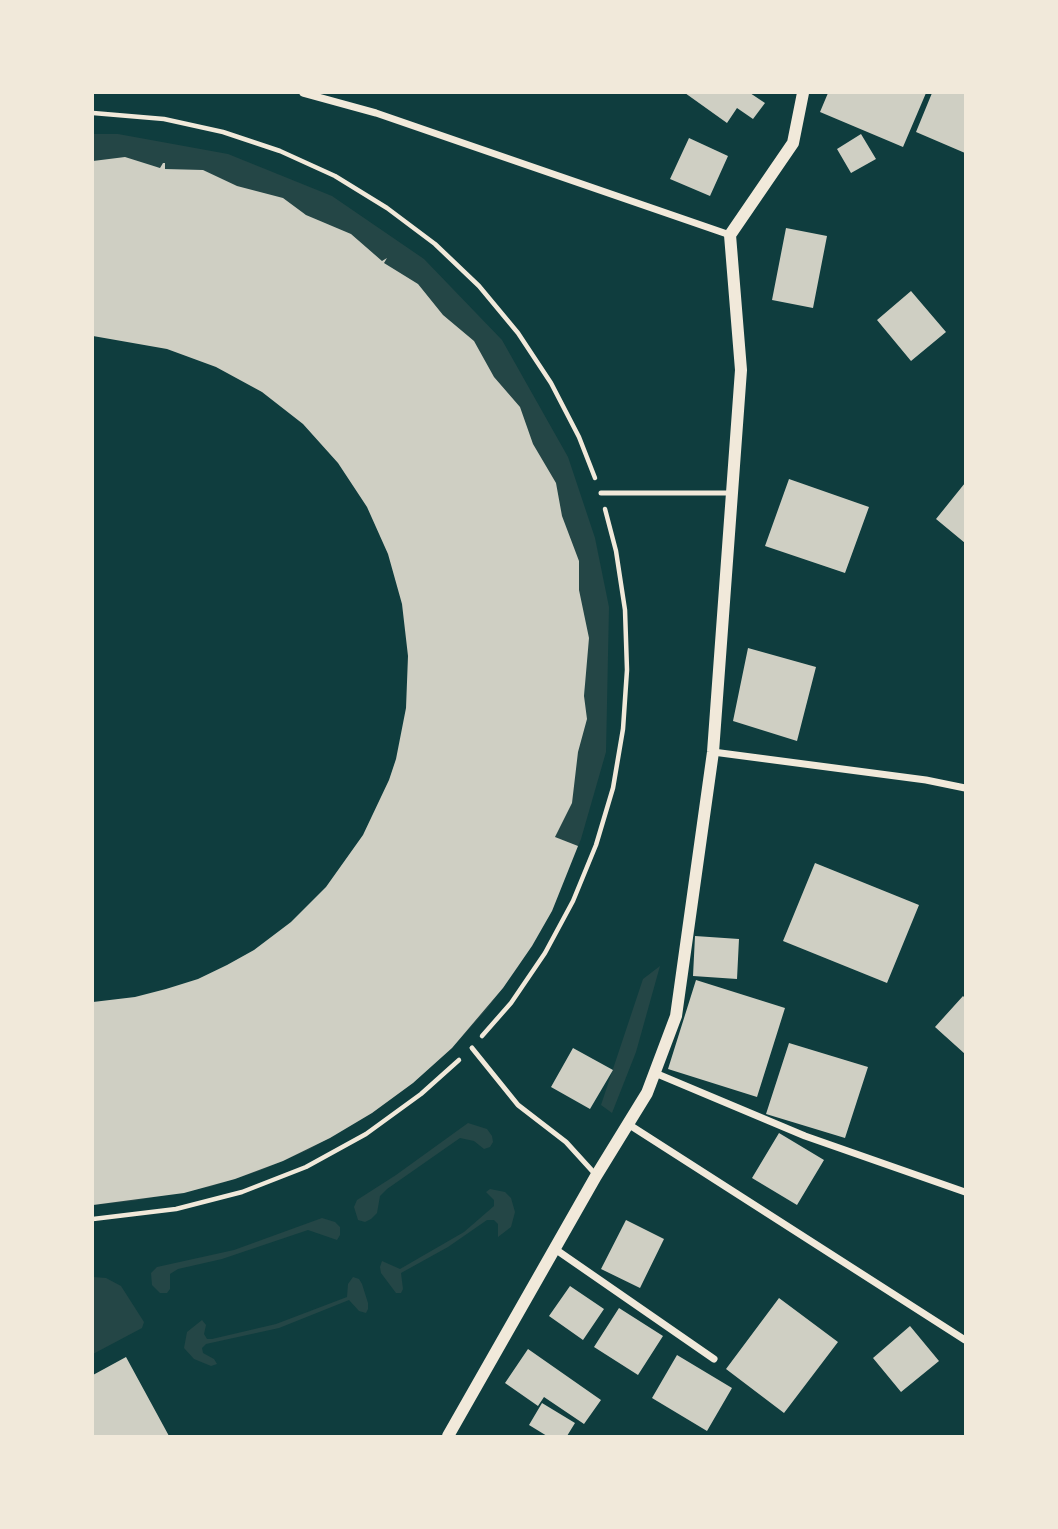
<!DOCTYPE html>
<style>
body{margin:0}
#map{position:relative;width:1058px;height:1529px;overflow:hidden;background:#0f3d3e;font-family:"Exo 2",sans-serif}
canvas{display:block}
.frame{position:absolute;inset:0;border:94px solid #f1e9da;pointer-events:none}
</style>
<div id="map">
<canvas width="1058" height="1529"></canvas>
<div class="frame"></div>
</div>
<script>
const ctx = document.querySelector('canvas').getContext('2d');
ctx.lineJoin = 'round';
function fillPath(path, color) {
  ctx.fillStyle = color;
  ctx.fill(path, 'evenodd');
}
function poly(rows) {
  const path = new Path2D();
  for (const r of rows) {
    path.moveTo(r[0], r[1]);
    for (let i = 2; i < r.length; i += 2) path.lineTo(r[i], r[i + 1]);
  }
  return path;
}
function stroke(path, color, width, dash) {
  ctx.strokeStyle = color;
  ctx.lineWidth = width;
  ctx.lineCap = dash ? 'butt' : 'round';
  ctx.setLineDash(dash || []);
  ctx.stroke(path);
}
const green = poly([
 [93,134,118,134,228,154,332,196,424,259,502,340,568,457,595,538,609,607,606,752,581,839,552,911,518,967,487,1009,452,1048,413,1083,372,1113,308,1150,259,1171,209,1187,133,1201,94,1205,93,1178,119,1178,551,850,565,806,580,736,585,688,585,648,393,269,326,225,291,207,177,171,138,164,93,161],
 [660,966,636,1052,612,1113,601,1105,643,979],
 [468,1123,487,1129,492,1136,493,1142,490,1147,484,1149,474,1141,460,1138,387,1189,380,1196,377,1213,371,1219,365,1222,358,1220,354,1207,357,1200,396,1175],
 [490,1189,505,1192,511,1198,515,1212,511,1227,498,1237,498,1224,494,1220,487,1220,448,1247,401,1273,403,1289,401,1293,396,1293,381,1273,380,1267,382,1261,400,1269,464,1232,494,1206,494,1200,486,1192],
 [322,1218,335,1222,340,1227,340,1235,337,1240,308,1230,222,1259,178,1269,170,1274,170,1289,167,1293,160,1293,152,1285,151,1273,157,1267,234,1250],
 [93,1277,106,1278,121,1286,144,1322,142,1328,93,1354],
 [353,1277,359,1279,362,1284,368,1303,368,1309,366,1313,359,1311,349,1300,279,1328,206,1344,202,1348,203,1353,214,1359,217,1364,211,1366,194,1359,184,1348,187,1332,202,1320,206,1325,204,1334,207,1339,212,1339,276,1324,347,1297,348,1284]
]);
const building = poly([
 [685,93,750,93,765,103,753,119,737,108,727,123],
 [828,93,926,93,903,147,820,112],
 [932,93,965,93,965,153,916,132],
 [861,134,876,159,851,173,837,149],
 [689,138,728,156,710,196,670,179],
 [125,157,160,168,163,163,165,163,165,169,203,170,237,186,283,198,306,215,351,234,382,261,387,258,384,263,418,284,443,315,474,341,494,377,520,407,533,444,556,483,562,516,579,561,579,590,589,638,584,696,587,719,578,752,572,803,555,837,578,846,552,911,532,946,503,988,452,1048,413,1083,372,1113,330,1138,283,1161,235,1179,184,1193,93,1205,93,1002,135,997,166,989,198,979,227,965,254,950,291,922,326,887,363,835,389,780,396,759,406,708,408,656,402,604,388,554,367,507,338,463,303,424,262,392,216,367,167,349,93,336,93,161],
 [786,228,827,236,813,308,772,300],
 [911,291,946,332,911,361,877,320],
 [789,479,869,507,845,573,765,546],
 [965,483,965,543,936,519],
 [748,648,816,667,797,741,733,721],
 [815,863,919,905,887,983,783,941],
 [695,936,739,939,737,979,693,976],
 [696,980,785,1008,757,1097,668,1069],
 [963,996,965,998,965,1054,935,1027],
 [789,1043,868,1067,845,1138,766,1114],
 [573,1048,613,1070,590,1109,551,1087],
 [779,1133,824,1160,797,1205,752,1178],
 [626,1220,664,1239,640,1288,601,1269],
 [570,1286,604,1309,583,1340,549,1316],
 [779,1298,838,1342,784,1413,726,1369],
 [619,1308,663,1336,638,1375,594,1347],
 [910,1326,939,1361,901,1392,873,1358],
 [528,1349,601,1400,584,1424,544,1397,538,1406,505,1383],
 [677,1355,732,1388,707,1431,652,1398],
 [126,1357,169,1436,94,1436,93,1434,93,1375],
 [542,1403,575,1423,567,1436,547,1436,529,1425]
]);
const path = poly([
 [93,113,164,119,223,132,280,151,335,176,387,208,435,244,479,286,518,333,551,383,579,437,595,478],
 [482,1036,511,1003,545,953,573,901,596,845,613,788,623,729,627,670,625,610,616,551,605,509],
 [93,1219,176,1209,242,1192,306,1167,366,1134,421,1094,459,1060]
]);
const service = poly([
 [601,493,732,493],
 [472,1048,518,1105,566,1142,596,1175]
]);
const minor = poly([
 [303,93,376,113,730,235],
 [713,752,926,780,965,788],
 [655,1073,805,1136,965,1192],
 [628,1124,965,1340],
 [555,1249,714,1359]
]);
const tertiary = poly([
 [448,1436,596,1176,647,1093,676,1016,713,752,741,370,730,235,793,143,803,93]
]);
fillPath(green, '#244646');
fillPath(building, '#cfcfc3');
stroke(path, '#f1e9da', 4.5);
stroke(service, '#f1e9da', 5);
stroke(minor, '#f1e9da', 7);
stroke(tertiary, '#f1e9da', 12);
</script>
